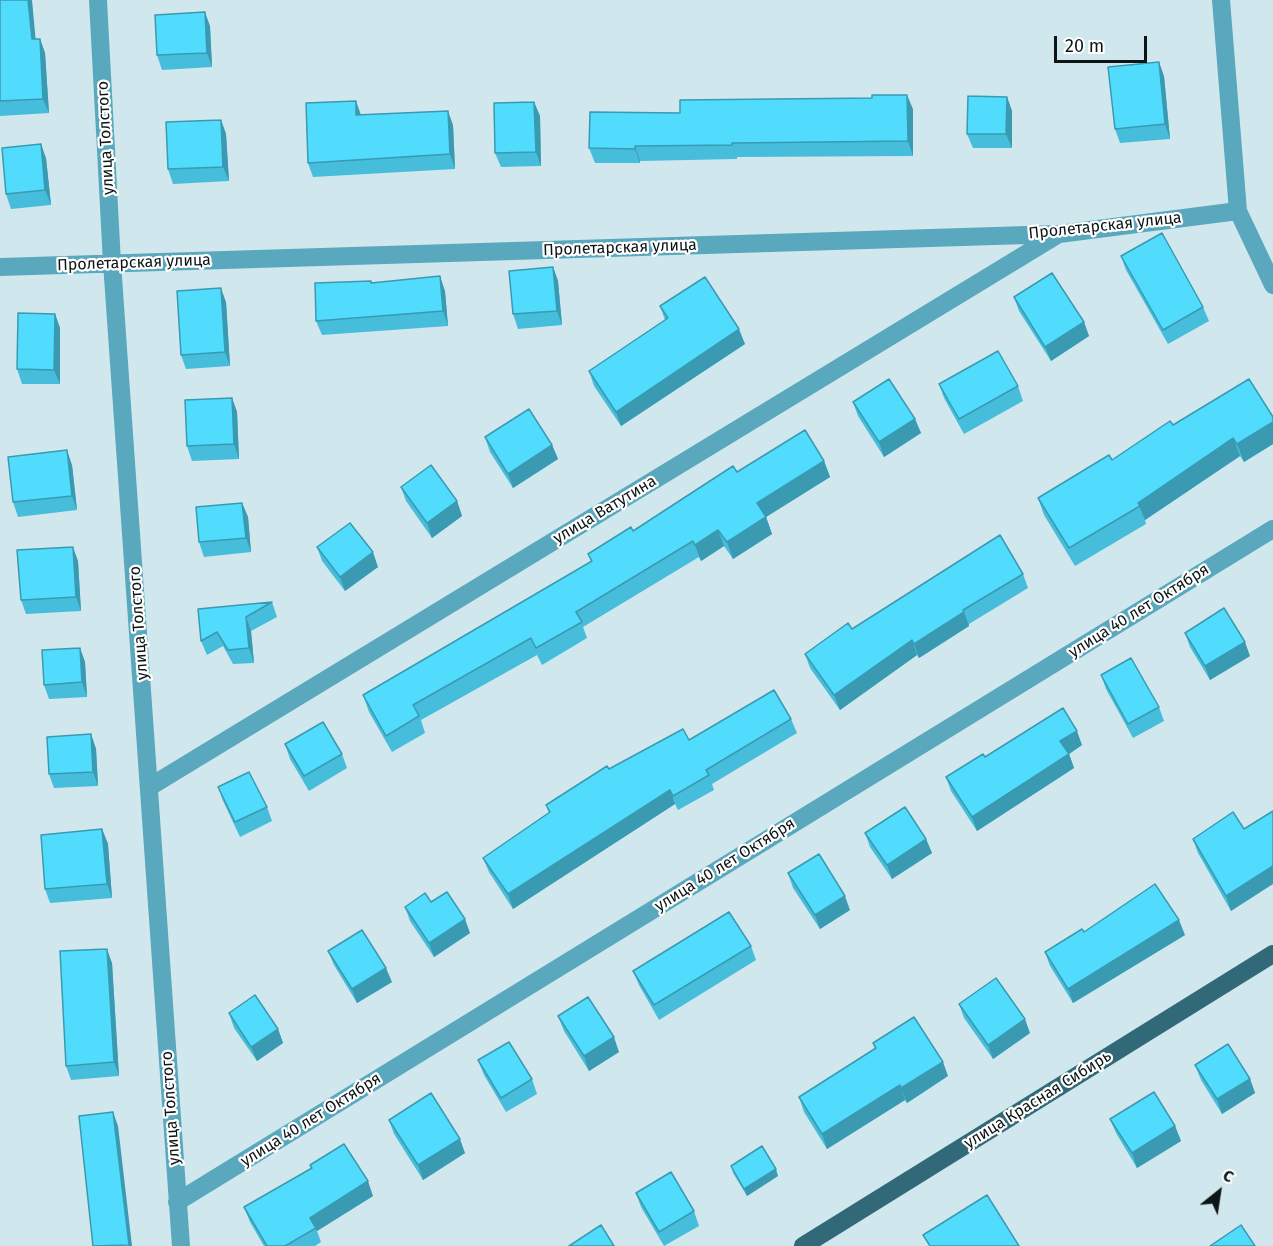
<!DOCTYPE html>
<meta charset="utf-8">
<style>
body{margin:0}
#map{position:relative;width:1273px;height:1246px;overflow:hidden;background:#d1e7ee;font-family:"Fira Sans",sans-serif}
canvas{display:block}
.north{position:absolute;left:1189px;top:1162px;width:60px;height:60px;-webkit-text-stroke:4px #fff;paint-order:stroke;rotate:30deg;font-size:16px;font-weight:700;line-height:24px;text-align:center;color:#0d1517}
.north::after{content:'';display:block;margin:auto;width:21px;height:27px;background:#0d1517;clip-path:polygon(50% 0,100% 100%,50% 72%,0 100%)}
.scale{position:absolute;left:1054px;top:36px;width:93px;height:27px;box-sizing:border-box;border:3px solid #0d1517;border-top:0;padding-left:8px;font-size:18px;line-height:21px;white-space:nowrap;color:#0d1517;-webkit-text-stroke:4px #fff;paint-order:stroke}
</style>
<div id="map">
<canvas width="1273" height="1246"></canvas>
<div class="north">С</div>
<div class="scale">20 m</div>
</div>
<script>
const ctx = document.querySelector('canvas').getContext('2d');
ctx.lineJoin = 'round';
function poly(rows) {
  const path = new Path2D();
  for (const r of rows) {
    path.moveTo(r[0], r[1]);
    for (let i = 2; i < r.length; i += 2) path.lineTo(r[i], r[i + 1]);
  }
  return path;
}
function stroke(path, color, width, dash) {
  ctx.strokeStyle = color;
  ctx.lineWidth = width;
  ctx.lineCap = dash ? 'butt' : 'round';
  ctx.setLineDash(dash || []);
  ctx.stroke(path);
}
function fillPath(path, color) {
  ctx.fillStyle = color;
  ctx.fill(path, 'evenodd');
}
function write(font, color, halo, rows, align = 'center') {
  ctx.font = font + ' "Fira Sans",sans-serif';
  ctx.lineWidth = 4.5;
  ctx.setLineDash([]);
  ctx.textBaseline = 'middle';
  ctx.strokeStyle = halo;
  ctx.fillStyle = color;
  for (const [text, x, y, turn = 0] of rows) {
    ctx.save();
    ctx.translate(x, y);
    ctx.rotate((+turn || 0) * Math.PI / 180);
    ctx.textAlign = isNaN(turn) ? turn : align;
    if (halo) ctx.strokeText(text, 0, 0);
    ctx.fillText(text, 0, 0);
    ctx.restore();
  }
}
const minor = poly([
 [98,0,112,263,181,1246],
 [1221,0,1238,211,1273,285],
 [0,267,1059,234,1238,211],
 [151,786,1057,235],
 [177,1202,1273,529]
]);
const major = poly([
 [803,1246,1273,954]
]);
const wall = poly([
 [0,0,35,39,40,39,45,53,49,113,0,116],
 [210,26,212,67,162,70,157,55],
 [1164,76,1170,139,1120,143,1115,129],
 [1007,97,1012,111,1012,148,973,148,967,134],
 [356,101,361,115,453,125,455,169,313,177,308,163],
 [534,102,540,116,541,166,501,167,495,153],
 [913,109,913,156,737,157,737,159,640,161,640,163,595,163,589,148,680,113],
 [221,120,226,134,229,181,173,184,168,169],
 [46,158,51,205,11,209,6,194],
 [1121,256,1203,307,1209,321,1168,344,1126,270],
 [553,267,558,281,562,325,518,329,513,314],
 [371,281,371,283,445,291,448,326,322,335,316,321],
 [1014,297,1084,322,1089,336,1051,361,1019,311],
 [226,302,230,366,186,369,181,355],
 [660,306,745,344,621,426,594,386,589,371,665,320],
 [55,314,60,328,60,384,22,384,17,369],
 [939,384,1018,386,1023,401,964,434,944,398],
 [232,398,237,412,239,459,192,461,187,446],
 [853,402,915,419,921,433,884,457,858,416],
 [1273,417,1273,444,1244,462,1240,456,1145,520,1146,524,1075,566,1044,515,1038,498,1112,460,1173,425],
 [485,437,552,445,558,459,513,488,490,452],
 [824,461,830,477,766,517,772,534,733,559,724,546,701,561,699,557,583,627,587,638,542,665,537,655,421,720,425,733,392,752,369,712,363,695,591,562,588,554,633,531,737,472],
 [72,465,77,510,18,517,13,502],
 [401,487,457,501,462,516,432,538,406,501],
 [242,503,248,517,251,552,204,557,199,542],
 [317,547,378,567,345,591,322,561],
 [78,561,81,611,26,614,21,600],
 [1023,574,1028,588,969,624,969,626,919,658,917,655,840,710,810,668,805,654,852,629],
 [272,602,277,617,251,631,254,663,233,664,223,646,207,655,201,641],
 [1185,633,1250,656,1210,680,1190,647],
 [80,648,85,662,87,697,49,699,44,685],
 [1101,675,1159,707,1164,721,1133,738,1106,689],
 [791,719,797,733,712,784,714,790,678,810,675,804,513,909,489,872,483,858,549,813,546,805,609,769,689,740],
 [91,734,96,749,98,786,54,788,49,774],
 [285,744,342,754,347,768,309,791,290,759],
 [1082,745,1069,754,1074,768,977,831,951,791,946,777,985,757],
 [218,787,267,807,272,821,240,837,223,801],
 [1233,812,1231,911,1198,853,1193,839],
 [102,829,108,844,112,898,50,903,45,889],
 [865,833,926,839,932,853,892,879,870,847],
 [788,873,850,910,820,929,793,888],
 [431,902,470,933,434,957,410,921,405,907],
 [1084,932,1185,935,1073,1003,1050,966,1045,952],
 [751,946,756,960,659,1020,639,985,633,971],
 [328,951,392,982,357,1003,334,965],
 [112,963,119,1076,71,1080,66,1066],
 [959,1004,1030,1033,993,1059,964,1018],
 [229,1013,278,1029,283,1043,257,1061,234,1028],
 [558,1016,619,1052,589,1071,564,1031],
 [873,1043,948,1076,907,1103,905,1100,827,1149,804,1112,799,1097,875,1049],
 [478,1060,532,1079,537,1094,506,1112,484,1075],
 [1195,1065,1250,1079,1255,1093,1222,1114,1201,1080],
 [1110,1119,1175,1126,1181,1141,1137,1168,1116,1133],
 [389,1120,465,1153,423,1180,394,1134],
 [310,1165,373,1196,317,1231,321,1242,315,1246,264,1246,250,1222,244,1207,311,1169],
 [731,1166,778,1176,747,1196,733,1173],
 [636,1193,694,1211,699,1226,664,1246,641,1207]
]);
const shadedWall = poly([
 [28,0,32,0,37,54,32,39],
 [205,12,210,26,212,67,207,53],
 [40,39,45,53,49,113,43,99],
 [1159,62,1164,76,1170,139,1165,124],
 [907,95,913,109,913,156,908,141],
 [1007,97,1012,111,1012,148,1006,134],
 [356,101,361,116,356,115],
 [534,102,540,116,541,166,536,152],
 [448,111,453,125,455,169,450,154],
 [221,120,226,134,229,181,223,167],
 [41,144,46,158,51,205,45,190],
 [635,146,640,161,640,163,635,149],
 [553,267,558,281,562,325,557,311],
 [440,276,445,291,448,326,443,311],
 [221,288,226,302,230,366,225,352],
 [55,314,60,328,60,384,54,370],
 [1084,322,1089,336,1051,361,1045,347],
 [739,329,745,344,621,426,616,412],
 [232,398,237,412,239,459,234,444],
 [915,419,921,433,884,457,879,442],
 [1273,422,1273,444,1244,462,1237,444],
 [1233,438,1240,456,1145,520,1138,503],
 [552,445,558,459,513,488,508,474],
 [67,450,72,465,77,510,72,496],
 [824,461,830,477,766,517,772,534,733,559,727,542,757,503],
 [457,501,462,516,432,538,427,523],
 [242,503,248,517,251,552,246,538],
 [718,530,724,546,701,561,695,545],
 [73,547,78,561,81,611,76,597],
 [373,552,378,567,345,591,340,577],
 [964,612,969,626,919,658,914,644],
 [246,617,251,631,254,663,249,648],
 [912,640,917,655,840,710,834,695],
 [1245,642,1250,656,1210,680,1205,666],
 [80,648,85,662,87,697,82,682],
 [1077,731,1082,745,1069,754,1074,768,977,831,972,817,1060,741],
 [91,734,96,749,98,786,93,772],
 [670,790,675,804,513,909,508,894],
 [102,829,108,844,112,898,107,884],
 [926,839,932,853,892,879,887,865],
 [1273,866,1273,884,1231,911,1226,896],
 [845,896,850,910,820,929,815,915],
 [465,919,470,933,434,957,429,943],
 [1179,920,1185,935,1073,1003,1068,989],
 [107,949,112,963,119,1076,114,1062],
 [386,968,392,982,357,1003,352,989],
 [1025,1019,1030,1033,993,1059,988,1045],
 [278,1029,283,1043,257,1061,251,1047],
 [614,1037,619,1052,589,1071,584,1056],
 [943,1062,948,1076,907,1103,901,1088],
 [1250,1079,1255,1093,1222,1114,1217,1099],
 [900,1085,905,1100,827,1149,822,1134],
 [113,1112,118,1126,132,1246,129,1246,129,1245],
 [1175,1126,1181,1141,1137,1168,1132,1153],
 [460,1139,465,1153,423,1180,418,1165],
 [776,1169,778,1176,747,1196,744,1189],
 [368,1181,373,1196,317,1231,310,1218]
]);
const building = poly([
 [0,0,28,0,32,39,40,39,43,99,0,101,0,0],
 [205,12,207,53,157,55,155,15,205,12],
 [1159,62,1165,124,1115,129,1108,67,1159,62],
 [872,95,907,95,908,141,732,143,732,145,635,146,635,149,589,148,590,112,680,113,680,100,872,98,872,95],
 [968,96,1007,97,1006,134,967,134,968,96],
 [356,101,356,115,448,111,450,154,308,163,306,103,356,101],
 [534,102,536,152,495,153,494,103,534,102],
 [221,120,223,167,168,169,166,122,221,120],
 [41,144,45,190,6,194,2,148,41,144],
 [1162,233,1203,307,1163,330,1121,256,1162,233],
 [553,267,557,311,513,314,509,271,553,267],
 [1052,273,1084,322,1045,347,1014,297,1052,273],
 [440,276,443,311,316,321,315,283,371,281,371,283,440,276],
 [705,277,739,329,616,412,589,371,668,318,660,306,705,277],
 [221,288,225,352,181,355,177,291,221,288],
 [18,313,55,314,54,370,17,369,18,313],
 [998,351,1018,386,959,419,939,384,998,351],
 [889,379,915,419,879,442,853,402,889,379],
 [1249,379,1273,417,1273,422,1237,444,1233,438,1138,503,1140,506,1069,548,1038,498,1109,455,1112,460,1170,421,1173,425,1249,379],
 [232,398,234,444,187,446,185,400,232,398],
 [529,409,552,445,508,474,485,437,529,409],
 [805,430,824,461,757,503,766,517,727,542,718,530,695,545,693,541,576,612,582,622,536,648,531,638,413,705,419,716,386,736,363,695,592,561,588,554,631,527,633,531,733,466,737,472,805,430],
 [67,450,72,496,13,502,8,457,67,450],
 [431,465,457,501,427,523,401,487,431,465],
 [242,503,246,538,199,542,196,507,242,503],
 [350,523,373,552,340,577,317,547,350,523],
 [1000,535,1023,574,963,610,964,612,914,644,912,640,834,695,805,654,848,623,852,629,1000,535],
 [73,547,76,597,21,600,17,550,73,547],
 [272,602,246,617,249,648,228,650,217,632,201,641,198,609,272,602],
 [1224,608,1245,642,1205,666,1185,633,1224,608],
 [80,648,82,682,44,685,42,650,80,648],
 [1131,658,1159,707,1128,724,1101,675,1131,658],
 [774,690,791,719,706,770,709,775,673,796,670,790,508,894,483,858,550,812,546,805,607,766,609,769,683,729,689,740,774,690],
 [1063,708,1077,731,1060,741,1069,754,972,817,946,777,983,754,985,757,1063,708],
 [323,722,342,754,304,776,285,744,323,722],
 [91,734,93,772,49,774,47,737,91,734],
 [249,772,267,807,235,822,218,787,249,772],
 [905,807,926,839,887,865,865,833,905,807],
 [1273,811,1273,866,1226,896,1193,839,1233,812,1244,829,1273,811],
 [102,829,107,884,45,889,41,835,102,829],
 [819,854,845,896,815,915,788,873,819,854],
 [1155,884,1179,920,1068,989,1045,952,1082,929,1084,932,1155,884],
 [447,892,465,919,429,943,405,907,425,893,431,902,447,892],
 [729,912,751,946,654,1005,633,971,729,912],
 [362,930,386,968,352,989,328,951,362,930],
 [107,949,114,1062,66,1066,60,951,107,949],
 [996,978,1025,1019,988,1045,959,1004,996,978],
 [255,995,278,1029,251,1047,229,1013,255,995],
 [588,997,614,1037,584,1056,558,1016,588,997],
 [914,1017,943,1062,901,1088,900,1085,822,1134,799,1097,876,1048,873,1043,914,1017],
 [509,1042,532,1079,501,1098,478,1060,509,1042],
 [1228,1044,1250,1079,1217,1099,1195,1065,1228,1044],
 [1154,1092,1175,1126,1132,1153,1110,1119,1154,1092],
 [431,1093,460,1139,418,1165,389,1120,431,1093],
 [113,1112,129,1245,93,1246,79,1116,113,1112],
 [344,1144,368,1181,310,1218,316,1228,285,1246,267,1246,244,1207,312,1168,310,1165,344,1144],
 [762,1146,776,1169,744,1189,731,1166,762,1146],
 [671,1172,694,1211,659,1232,636,1193,671,1172],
 [987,1195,1019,1246,930,1246,923,1235,987,1195],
 [601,1225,614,1246,569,1246,601,1225],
 [1241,1225,1255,1246,1210,1246,1241,1225]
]);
const streetNames = [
 ["улица Толстого",106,138,-93],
 ["Пролетарская улица",1105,226,-6],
 ["Пролетарская улица",620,248,-2],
 ["Пролетарская улица",134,263,-2],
 ["улица Ватутина",605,510,-31],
 ["улица 40 лет Октября",1139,611,-32],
 ["улица Толстого",139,623,-94],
 ["улица 40 лет Октября",725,865,-32],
 ["улица Красная Сибирь",1038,1100,-32],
 ["улица Толстого",171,1108,-94],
 ["улица 40 лет Октября",311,1120,-32]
];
stroke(minor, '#59a8bd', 18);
stroke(major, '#316978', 18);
fillPath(wall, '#46bdda');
fillPath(shadedWall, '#399ab1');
fillPath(building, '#51dcfd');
stroke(building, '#399ab1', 1.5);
write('16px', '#0d1517', '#fff', streetNames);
</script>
